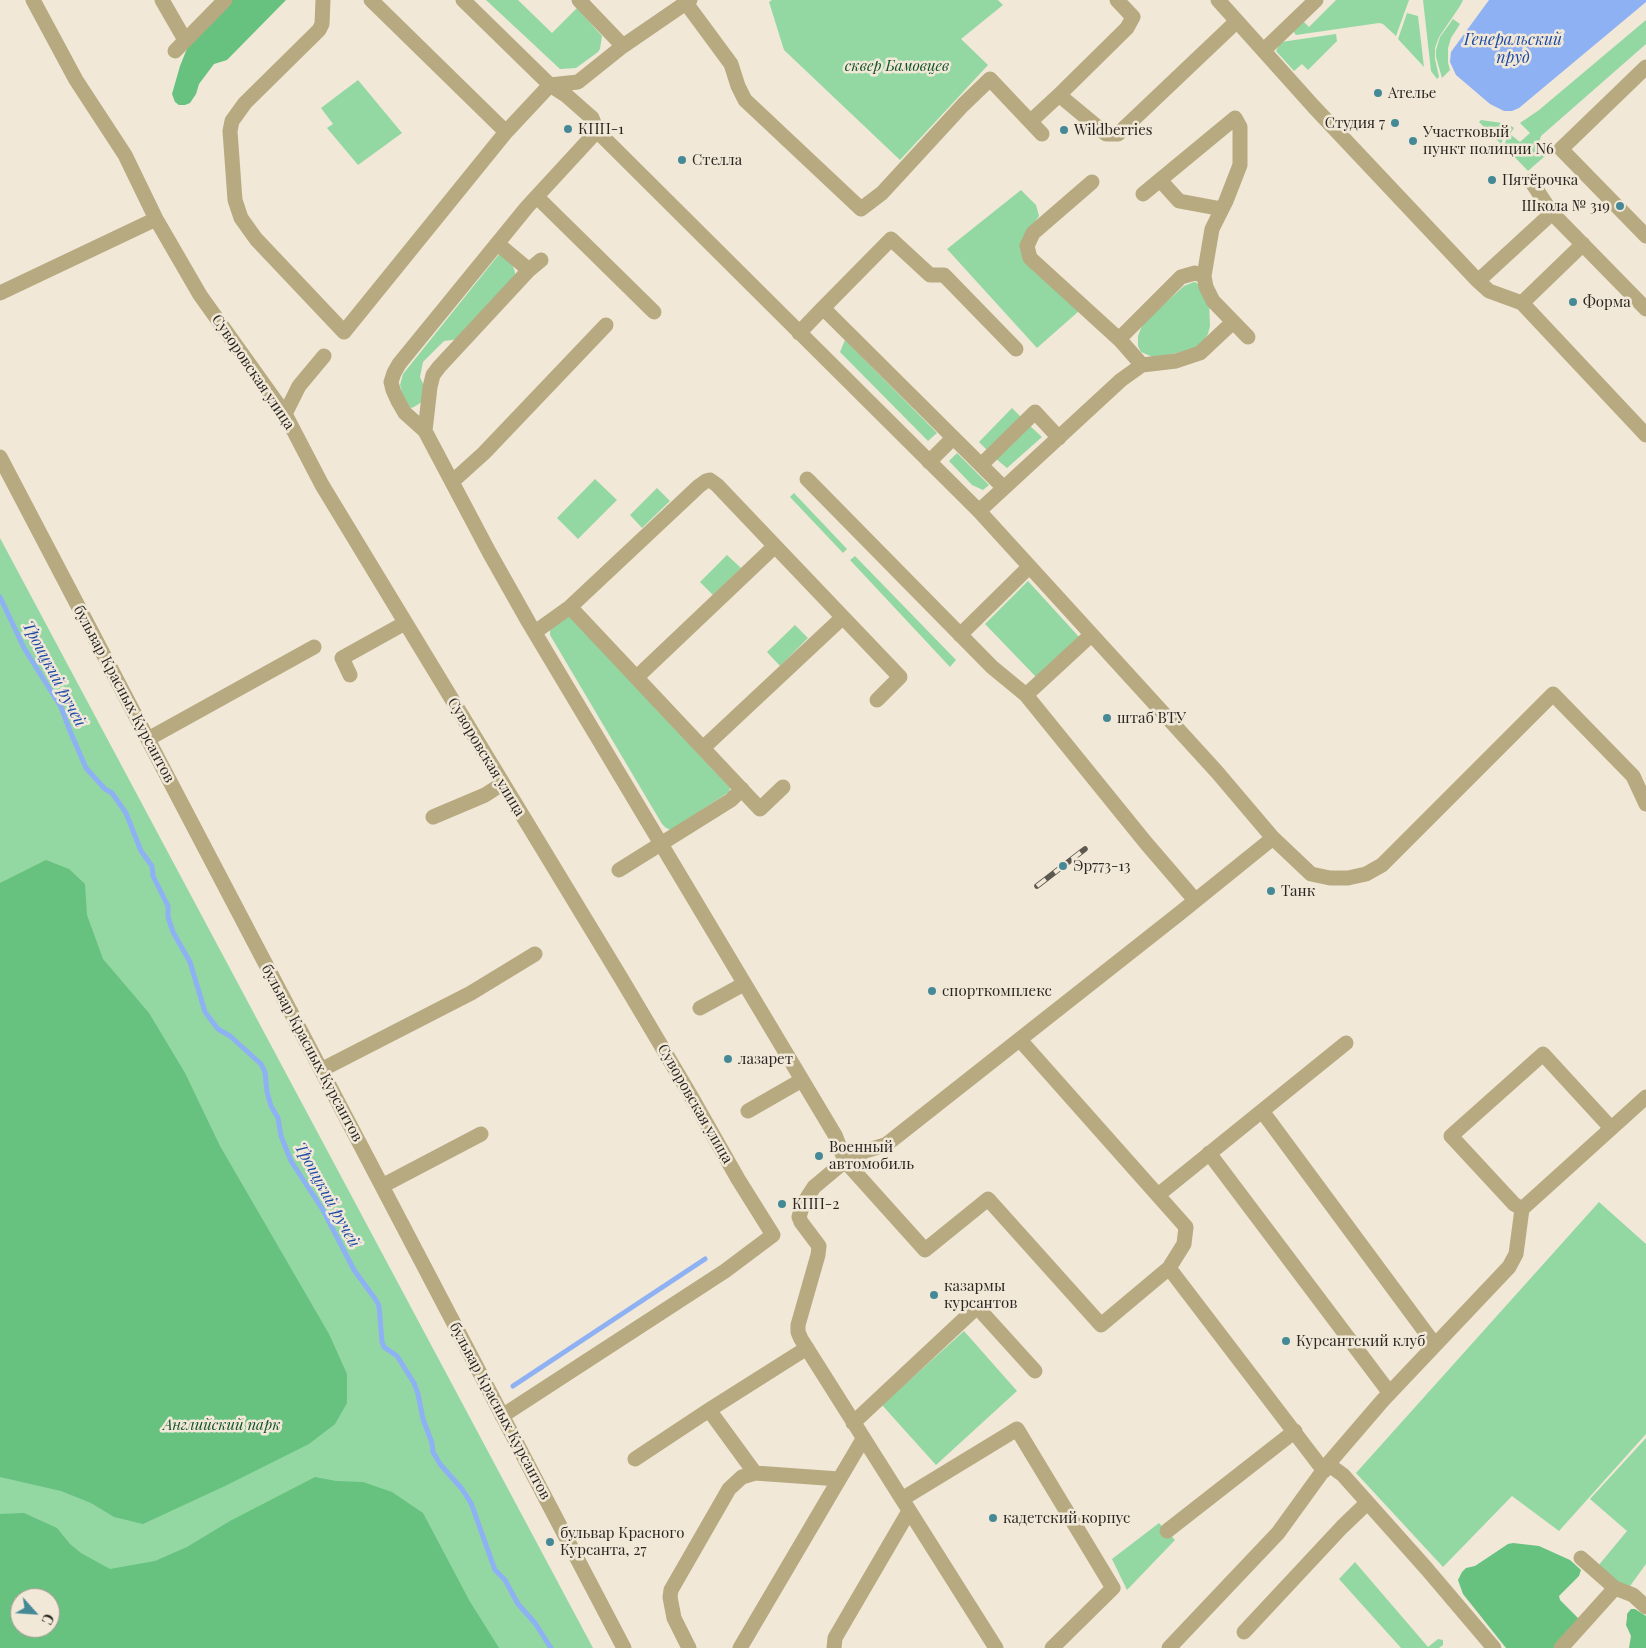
<!DOCTYPE html>
<meta charset="utf-8">
<style>
body{margin:0}
#map{position:relative;width:1646px;height:1648px;overflow:hidden;background:#f1e8d8;font-family:"Playfair Display",serif}
canvas{display:block}
.north{position:absolute;left:10px;top:1588px;width:50px;height:50px;box-sizing:border-box;background:#f1e8d8;border:1px solid #a19a8f;border-radius:50%;rotate:116deg;font-size:14px;font-weight:700;line-height:20px;text-align:center;color:#2a2621}
.north::after{content:'';display:block;margin:auto;width:18px;height:22px;background:#458997;clip-path:polygon(50% 0,100% 100%,50% 72%,0 100%)}
</style>
<div id="map">
<canvas width="1646" height="1648"></canvas>
<div class="north">С</div>
</div>
<script>
const ctx = document.querySelector('canvas').getContext('2d');
ctx.lineJoin = 'round';
function fillPath(path, color) {
  ctx.fillStyle = color;
  ctx.fill(path, 'evenodd');
}
function poly(rows) {
  const path = new Path2D();
  for (const r of rows) {
    path.moveTo(r[0], r[1]);
    for (let i = 2; i < r.length; i += 2) path.lineTo(r[i], r[i + 1]);
  }
  return path;
}
function stroke(path, color, width, dash) {
  ctx.strokeStyle = color;
  ctx.lineWidth = width;
  ctx.lineCap = dash ? 'butt' : 'round';
  ctx.setLineDash(dash || []);
  ctx.stroke(path);
}
function write(font, color, halo, rows, align = 'center') {
  ctx.font = font + ' "Playfair Display",serif';
  ctx.lineWidth = 5;
  ctx.setLineDash([]);
  ctx.textBaseline = 'middle';
  ctx.strokeStyle = halo;
  ctx.fillStyle = color;
  for (const [text, x, y, turn = 0] of rows) {
    ctx.save();
    ctx.translate(x, y);
    ctx.rotate((+turn || 0) * Math.PI / 180);
    ctx.textAlign = isNaN(turn) ? turn : align;
    if (halo) ctx.strokeText(text, 0, 0);
    ctx.fillText(text, 0, 0);
    ctx.restore();
  }
}
const green = poly([
 [486,0,518,0,552,33,577,8,602,36,600,49,598,52,576,68,560,69],
 [772,0,998,0,1003,5,961,39,988,65,900,160,784,50,769,2],
 [1336,0,1409,0,1396,36,1383,24,1379,23,1296,35,1293,31,1303,21,1309,27],
 [1423,0,1463,0,1460,6,1439,37,1435,48,1435,59,1439,77,1437,79,1431,71],
 [1407,13,1418,16,1424,67,1398,39],
 [1453,19,1460,24,1451,38,1448,48,1448,63,1450,70,1442,78,1436,57,1436,50,1440,37],
 [1646,20,1646,44,1541,136,1539,142,1540,151,1545,156,1528,171,1504,146,1511,126,1514,128,1510,134,1520,142,1530,133,1520,123,1539,110],
 [1336,34,1337,41,1308,70,1302,64,1294,71,1276,51,1281,42],
 [358,80,402,133,358,165,327,128,333,124,321,108],
 [1481,120,1509,124,1501,144,1479,122],
 [1021,190,1036,205,1039,216,1023,239,1079,311,1037,348,947,249],
 [500,253,512,264,515,272,515,277,459,339,444,341,423,362,420,377,424,386,422,402,412,408,410,407,403,396,400,385,403,374],
 [1194,282,1197,283,1209,299,1210,326,1208,334,1201,345,1198,348,1155,358,1141,352,1138,346,1138,336,1143,323,1184,286],
 [845,340,937,433,928,441,840,352],
 [1012,408,1021,417,988,451,979,442],
 [1028,424,1042,437,1007,468,995,458],
 [957,453,989,485,983,490,972,485,949,461],
 [595,479,617,500,578,539,557,518],
 [657,488,670,501,642,528,630,515],
 [794,493,847,549,843,553,790,497],
 [0,538,593,1648,0,1648],
 [20,1598,50,1598,50,1628,20,1628],
 [727,555,741,568,713,595,700,582],
 [855,556,956,660,950,667,850,560],
 [1028,581,1080,638,1037,678,985,624],
 [569,615,730,788,729,792,671,830,666,828,662,824,550,635,550,630],
 [795,625,808,638,780,666,767,652],
 [1599,1202,1646,1244,1646,1434,1559,1531,1512,1496,1443,1567,1356,1473],
 [964,1331,1017,1391,936,1465,882,1405],
 [1646,1438,1646,1564,1630,1586,1617,1583,1598,1566,1627,1531,1590,1499],
 [1159,1523,1175,1540,1127,1590,1112,1559],
 [1355,1562,1428,1647,1438,1639,1443,1640,1443,1645,1439,1648,1401,1648,1339,1579]
]);
const forest = poly([
 [231,0,286,0,227,60,214,64,199,84,196,94,190,103,185,105,179,105,175,102,172,94,180,66,188,46],
 [46,860,69,869,85,884,87,915,103,959,149,1013,185,1073,220,1146,329,1334,347,1374,347,1403,335,1424,309,1444,225,1486,143,1524,114,1517,91,1503,61,1491,0,1477,0,883],
 [315,1477,336,1481,363,1482,392,1492,423,1513,469,1600,499,1648,0,1648,0,1514,24,1513,57,1528,70,1544,81,1553,110,1569,155,1561,187,1547,230,1521],
 [20,1598,50,1598,50,1628,20,1628],
 [1513,1543,1539,1546,1570,1560,1581,1570,1579,1576,1559,1596,1560,1600,1579,1619,1567,1648,1506,1648,1463,1594,1458,1580,1462,1572,1466,1568,1475,1566,1508,1544],
 [1631,1609,1635,1609,1646,1616,1646,1648,1629,1648,1631,1636,1626,1625,1627,1618,1627,1614]
]);
const water = poly([
 [1489,0,1646,0,1646,2,1519,108,1512,111,1504,111,1490,104,1456,75,1450,62,1451,52]
]);
const stream = poly([
 [0,597,24,648,61,707,70,731,86,768,105,789,112,793,126,813,141,851,152,866,153,876,168,906,168,917,173,932,190,962,205,1012,218,1029,230,1036,261,1064,265,1072,267,1092,271,1106,278,1118,281,1136,291,1161,323,1210,354,1270,376,1300,379,1306,382,1342,384,1347,397,1356,414,1383,418,1394,423,1419,432,1443,433,1452,440,1464,462,1489,471,1503,495,1570,505,1580,518,1604,535,1623,551,1648],
 [513,1386,705,1259]
]);
const minor = poly([
 [33,0,76,80,125,155,156,219,200,295,285,414,322,485,621,978,691,1096,738,1179,773,1235,725,1271,502,1416],
 [162,0,185,40],
 [323,0,322,24,319,30,245,103,232,121,230,131,235,200,241,218,256,239,344,332,506,132,550,85,578,82,623,46,690,0],
 [371,0,506,132],
 [463,0,550,85,567,96,592,118,597,131,979,511,1217,772,1273,838,1311,874,1330,878,1348,878,1366,874,1382,865,1553,694,1633,776,1646,804],
 [579,0,623,46],
 [1218,0,1314,107,1478,281,1489,291,1522,303,1646,435],
 [686,3,731,64,738,86,745,100,861,209,882,193,963,105,990,79,1042,134],
 [1264,50,1316,0],
 [175,51,225,0],
 [1646,67,1561,149,1646,236],
 [1059,95,1127,28,1133,17,1117,0],
 [1031,121,1059,95,1106,134,1118,134,1237,21],
 [597,131,527,207,399,364,394,373,391,382,393,390,398,401,405,413,425,431,489,552,529,623,835,1135,845,1161,925,1250,988,1199,1101,1325,1169,1268],
 [1160,180,1179,201,1222,209],
 [1531,181,1552,213,1646,309],
 [1092,182,1033,233,1027,246,1030,258,1121,341,1142,365],
 [1143,194,1235,118,1240,127,1240,165,1226,201,1212,229,1204,276,1206,287,1213,301,1248,337],
 [537,197,654,312],
 [498,244,529,270],
 [1478,281,1552,213],
 [0,293,156,219],
 [1522,303,1583,244],
 [823,308,891,239,930,275,944,275,1016,349],
 [799,333,823,308,1004,488],
 [1119,339,1181,277,1195,273,1204,276],
 [285,414,299,386,324,356],
 [425,431,430,387,433,375,439,367,529,270,541,260],
 [0,457,624,1648],
 [929,462,953,438],
 [981,465,1035,412,1059,438],
 [807,479,992,667,1026,695,1146,843,1195,900],
 [453,481,484,453,606,325],
 [979,511,1121,380,1142,365,1176,361,1200,353,1233,322],
 [570,607,760,809,783,787],
 [535,632,570,607,699,486,706,481,710,480,717,485,775,546,900,677,877,700],
 [960,635,1029,567],
 [350,675,342,658,405,623],
 [637,677,775,546],
 [1026,695,1091,635],
 [148,739,314,647],
 [703,748,843,617],
 [433,817,485,795,502,784],
 [619,870,731,800,742,789],
 [700,1008,744,984],
 [1020,1040,1186,1227,1184,1244,1169,1268,1324,1471],
 [321,1070,471,993,535,954],
 [748,1111,802,1080],
 [1262,1111,1435,1345],
 [1209,1153,1389,1392],
 [382,1186,481,1134],
 [1158,1195,1346,1043],
 [1522,1209,1514,1204,1451,1136,1543,1054,1611,1128],
 [709,1410,755,1473],
 [853,1423,977,1307,1035,1371],
 [635,1459,709,1410,807,1348],
 [1328,1464,1343,1475,1426,1568,1494,1648],
 [902,1499,1017,1429,1113,1588,1052,1648],
 [1167,1531,1295,1431],
 [1581,1558,1615,1588],
 [1244,1632,1342,1527,1367,1503],
 [689,1648,674,1618,670,1597,671,1590,729,1489,742,1477,755,1473,839,1479],
 [740,1648,863,1439],
 [834,1648,835,1638,909,1511],
 [996,1648,801,1339,798,1332,798,1325,818,1255,819,1246,801,1222,799,1217,803,1204,814,1187,845,1161,865,1151,885,1145,892,1140,1180,913,1273,838],
 [1169,1648,1278,1533,1328,1464,1383,1400,1509,1267,1516,1254,1522,1209,1646,1097],
 [1561,1648,1615,1588,1633,1595,1646,1607]
]);
const rail = poly([
 [1037,886,1085,849]
]);
const markers = [
 [1378,93,5,"#458997"],
 [1395,123,5,"#458997"],
 [568,129,5,"#458997"],
 [1064,130,5,"#458997"],
 [1413,141,5,"#458997"],
 [682,160,5,"#458997"],
 [1492,180,5,"#458997"],
 [1620,206,5,"#458997"],
 [1573,302,5,"#458997"],
 [1107,718,5,"#458997"],
 [1063,866,5,"#458997"],
 [1271,891,5,"#458997"],
 [932,991,5,"#458997"],
 [728,1059,5,"#458997"],
 [819,1156,5,"#458997"],
 [782,1204,5,"#458997"],
 [934,1295,5,"#458997"],
 [1286,1341,5,"#458997"],
 [993,1518,5,"#458997"],
 [550,1542,5,"#458997"]
];
const parkNames = [
 ["сквер Бамовцев",897,66],
 ["Английский парк",222,1425]
];
const poiNames = [
 ["Ателье",1388,93],
 ["Студия 7",1385,123,"right"],
 ["КПП-1",578,129],
 ["Wildberries",1074,130],
 ["Участковый",1423,132],
 ["пункт полиции N6",1423,149],
 ["Стелла",692,160],
 ["Пятёрочка",1502,180],
 ["Школа № 319",1610,206,"right"],
 ["Форма",1583,302],
 ["штаб ВТУ",1117,718],
 ["Эр773-13",1073,866],
 ["Танк",1281,891],
 ["спорткомплекс",942,991],
 ["лазарет",738,1059],
 ["Военный",829,1147],
 ["автомобиль",829,1164],
 ["КПП-2",792,1204],
 ["казармы",944,1286],
 ["курсантов",944,1303],
 ["Курсантский клуб",1296,1341],
 ["кадетский корпус",1003,1518],
 ["бульвар Красного",560,1533],
 ["Курсанта, 27",560,1550]
];
const streetNames = [
 ["Суворовская улица",253,372,56],
 ["бульвар Красных Курсантов",124,694,62],
 ["Суворовская улица",486,757,59],
 ["бульвар Красных Курсантов",312,1053,62],
 ["Суворовская улица",695,1104,60],
 ["бульвар Красных Курсантов",500,1411,62]
];
const waterNames = [
 ["Генеральский",1513,40],
 ["пруд",1513,58],
 ["Троицкий ручей",54,674,62],
 ["Троицкий ручей",327,1195,61]
];
fillPath(green, '#93d8a3');
fillPath(forest, '#67c17f');
fillPath(water, '#8eb1f3');
stroke(stream, '#8eb1f3', 5);
stroke(minor, '#b7aa81', 15);
stroke(rail, '#5d5850', 5.5);
stroke(rail, '#f1e8d8', 4, [11]);
for (const [x, y, r, color] of markers) {
  const dot = new Path2D();
  dot.arc(x, y, r, 0, 2 * Math.PI);
  ctx.fillStyle = color;
  ctx.fill(dot);
  stroke(dot, '#f1e8d8', 2);
}
write('italic 15px', '#0f5228', '#f1e8d8', parkNames);
write('15px', '#2a2621', '#f1e8d8', poiNames, 'left');
write('15px', '#2a2621', '#f1e8d8', streetNames);
write('italic 16px', '#1b48a5', '#f1e8d8', waterNames);
</script>
